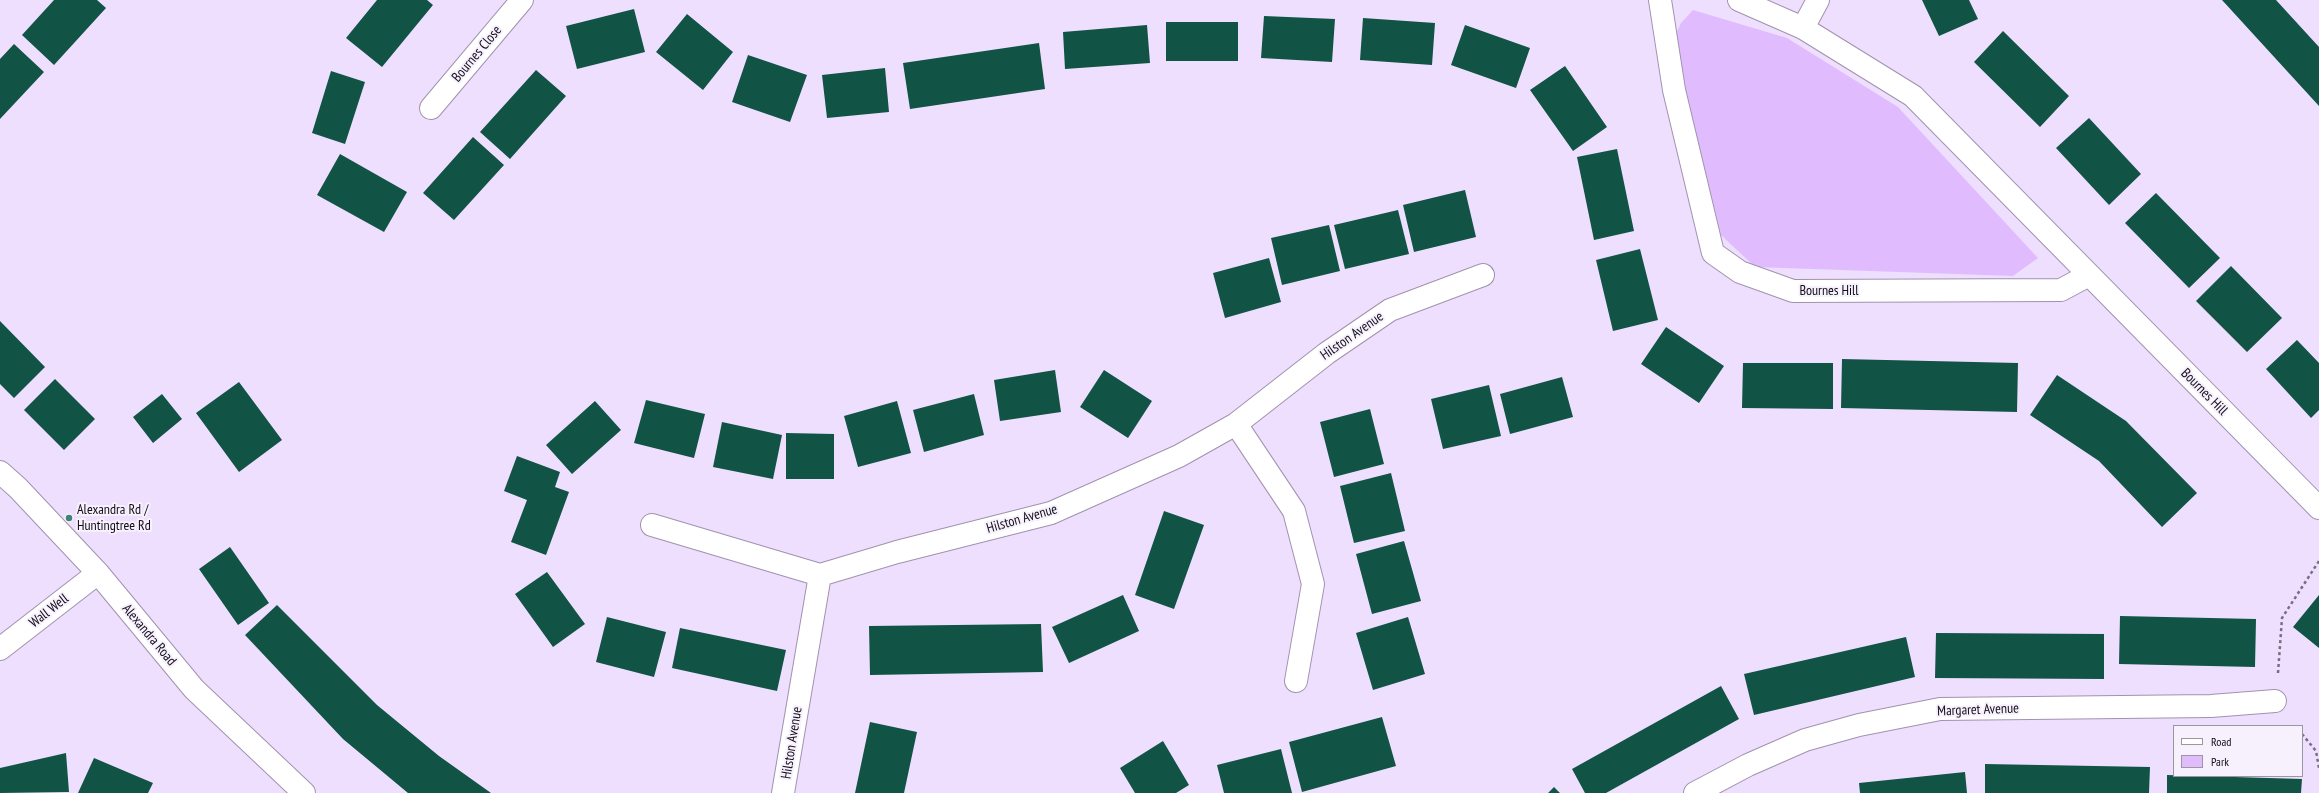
<!DOCTYPE html>
<style>
body{margin:0}
#map{position:relative;width:2319px;height:793px;overflow:hidden;background:#efdffe;font-family:"PT Sans Narrow",sans-serif}
canvas{display:block}
.legend{position:absolute;left:2173px;top:725px;width:130px;height:52px;box-sizing:border-box;background:#f7f1fd;border:1px solid #9b96a1;margin:0;padding:5px 7px;list-style:none;font-size:12px;color:#120d17}
.legend li{display:flex;align-items:center;gap:8px;height:20px}
.legend b{width:20px;border:1px solid #9b96a1}
</style>
<div id="map">
<canvas width="2319" height="793"></canvas>
<ul class="legend">
<li><b style="height:5px;background:#fff"></b>Road</li>
<li><b style="height:11px;background:#e0bcfe"></b>Park</li>
</ul>
</div>
<script>
const ctx = document.querySelector('canvas').getContext('2d');
ctx.lineJoin = 'round';
function fillPath(path, color) {
  ctx.fillStyle = color;
  ctx.fill(path, 'evenodd');
}
function poly(rows) {
  const path = new Path2D();
  for (const r of rows) {
    path.moveTo(r[0], r[1]);
    for (let i = 2; i < r.length; i += 2) path.lineTo(r[i], r[i + 1]);
  }
  return path;
}
function stroke(path, color, width, dash) {
  ctx.strokeStyle = color;
  ctx.lineWidth = width;
  ctx.lineCap = dash ? 'butt' : 'round';
  ctx.setLineDash(dash || []);
  ctx.stroke(path);
}
function write(font, color, halo, rows, align = 'center') {
  ctx.font = font + ' "PT Sans Narrow",sans-serif';
  ctx.lineWidth = 4;
  ctx.setLineDash([]);
  ctx.textBaseline = 'middle';
  ctx.strokeStyle = halo;
  ctx.fillStyle = color;
  for (const [text, x, y, turn = 0] of rows) {
    ctx.save();
    ctx.translate(x, y);
    ctx.rotate((+turn || 0) * Math.PI / 180);
    ctx.textAlign = isNaN(turn) ? turn : align;
    if (halo) ctx.strokeText(text, 0, 0);
    ctx.fillText(text, 0, 0);
    ctx.restore();
  }
}
const green = poly([
 [1693,10,1787,38,1898,107,2038,258,2013,276,1755,267,1721,235,1673,40,1681,23]
]);
const building = poly([
 [54,0,97,0,106,8,54,65,22,35],
 [377,0,427,0,433,5,382,67,346,38],
 [1922,0,1969,0,1978,19,1939,36],
 [2222,0,2276,0,2319,47,2319,106],
 [634,9,645,52,577,69,566,26],
 [687,14,733,52,703,90,656,52],
 [1264,16,1335,19,1332,62,1261,58],
 [1363,18,1435,23,1432,65,1360,60],
 [1166,22,1238,22,1238,61,1166,61],
 [1147,25,1150,63,1065,69,1063,32],
 [1465,25,1530,48,1516,88,1451,65],
 [2003,31,2069,96,2040,127,1974,62],
 [1039,43,1045,89,910,109,903,63],
 [14,44,44,72,0,119,0,59],
 [748,55,807,75,790,122,732,102],
 [1565,66,1607,127,1573,151,1530,90],
 [885,68,889,112,827,118,822,75],
 [536,70,566,96,510,159,480,132],
 [331,71,365,82,345,144,312,133],
 [2089,118,2141,174,2109,205,2056,148],
 [473,137,504,165,454,220,423,193],
 [1617,149,1634,231,1594,240,1577,157],
 [340,154,407,192,384,232,317,195],
 [1465,190,1476,237,1414,252,1403,205],
 [2156,193,2220,258,2189,288,2125,223],
 [1398,210,1409,254,1345,269,1334,225],
 [1329,225,1340,271,1282,285,1271,238],
 [1640,249,1658,320,1613,331,1596,260],
 [1269,258,1281,302,1225,318,1213,273],
 [2231,266,2282,318,2247,352,2196,301],
 [0,321,45,367,14,398,0,384],
 [1666,327,1724,366,1699,403,1641,364],
 [2297,340,2319,363,2319,410,2311,418,2266,369],
 [1842,359,2018,363,2017,412,1841,408],
 [1743,363,1833,363,1833,409,1742,408],
 [1055,370,1061,412,1000,421,994,380],
 [1104,370,1152,401,1128,438,1080,407],
 [2057,375,2126,421,2197,493,2162,527,2099,461,2030,415],
 [1562,377,1573,417,1510,434,1500,394],
 [55,379,95,419,64,450,24,410],
 [239,382,282,440,239,472,196,413],
 [1489,385,1501,436,1443,449,1431,399],
 [162,394,182,419,153,443,133,417],
 [974,394,984,435,924,452,913,410],
 [646,400,705,414,694,458,634,443],
 [595,401,621,430,572,474,546,445],
 [897,401,911,453,858,467,844,416],
 [1370,409,1384,464,1334,477,1320,422],
 [722,422,782,435,773,479,713,467],
 [786,433,834,434,834,479,786,479],
 [517,456,560,472,555,487,569,492,546,555,511,542,527,500,504,491],
 [1391,473,1405,531,1354,543,1340,486],
 [1164,511,1204,525,1174,609,1135,595],
 [1404,541,1421,601,1372,614,1356,554],
 [230,547,269,603,238,625,199,569],
 [547,572,585,624,553,647,515,594],
 [1123,595,1139,631,1069,663,1052,627],
 [2319,595,2319,648,2293,627],
 [277,605,377,705,439,756,491,793,408,793,343,739,245,635],
 [2120,616,2256,619,2255,667,2119,664],
 [607,617,666,632,654,677,596,662],
 [1408,617,1425,674,1373,690,1356,633],
 [1041,624,1043,672,870,675,869,626],
 [680,628,786,650,777,691,672,668],
 [1936,633,2104,634,2104,679,1935,678],
 [1906,637,1915,677,1754,715,1744,674],
 [1721,686,1739,719,1606,793,1585,793,1572,769],
 [1382,717,1396,766,1302,792,1289,742],
 [870,722,917,732,904,793,855,793],
 [1163,741,1189,785,1176,793,1135,793,1120,768],
 [1281,749,1292,793,1224,793,1217,765],
 [66,753,69,792,0,793,0,768],
 [94,758,153,783,148,793,78,793],
 [1985,764,2150,767,2149,793,1985,793],
 [1965,772,1967,793,1860,793,1859,783],
 [2167,775,2302,779,2301,793,2167,793],
 [1554,787,1560,793,1548,793]
]);
const path = poly([
 [2278,673,2282,618,2319,561],
 [2302,734,2316,751,2319,768]
]);
const minor = poly([
 [1660,0,1674,90,1713,253,1740,272,1793,291,2061,290,2089,275],
 [1739,0,1803,28,1913,96,2319,508],
 [1803,28,1818,0],
 [431,108,522,0],
 [1236,424,1294,511,1313,584,1296,681],
 [0,472,18,488,98,573,194,689,304,793],
 [652,525,820,575],
 [0,649,98,573],
 [783,793,820,575,897,552,1051,513,1179,456,1236,424,1327,353,1390,310,1483,275],
 [1695,793,1748,765,1805,740,1859,725,1940,709,2211,706,2275,701]
]);
const markers = [
 [69,518,4,"#418272"]
];
const streetNames = [
 ["Bournes Close",477,54,-50],
 ["Bournes Hill",1829,291],
 ["Hilston Avenue",1352,336,-35],
 ["Bournes Hill",2204,392,45],
 ["Hilston Avenue",1022,519,-16],
 ["Wall Well",49,611,-38],
 ["Alexandra Road",149,635,50],
 ["Margaret Avenue",1978,710,-2],
 ["Hilston Avenue",792,743,-81]
];
const poiNames = [
 ["Alexandra Rd /",77,510],
 ["Huntingtree Rd",77,526]
];
fillPath(green, '#e0bcfe');
fillPath(building, '#115345');
stroke(minor, '#a192ae', 24);
stroke(path, '#786d81', 2.5, [3, 3]);
stroke(minor, '#fff', 22);
for (const [x, y, r, color] of markers) {
  const dot = new Path2D();
  dot.arc(x, y, r, 0, 2 * Math.PI);
  ctx.fillStyle = color;
  ctx.fill(dot);
  stroke(dot, '#f7f1fd', 1.5);
}
write('14px', '#120d17', '#f7f1fd', streetNames);
write('14px', '#120d17', '#f7f1fd', poiNames, 'left');
</script>
